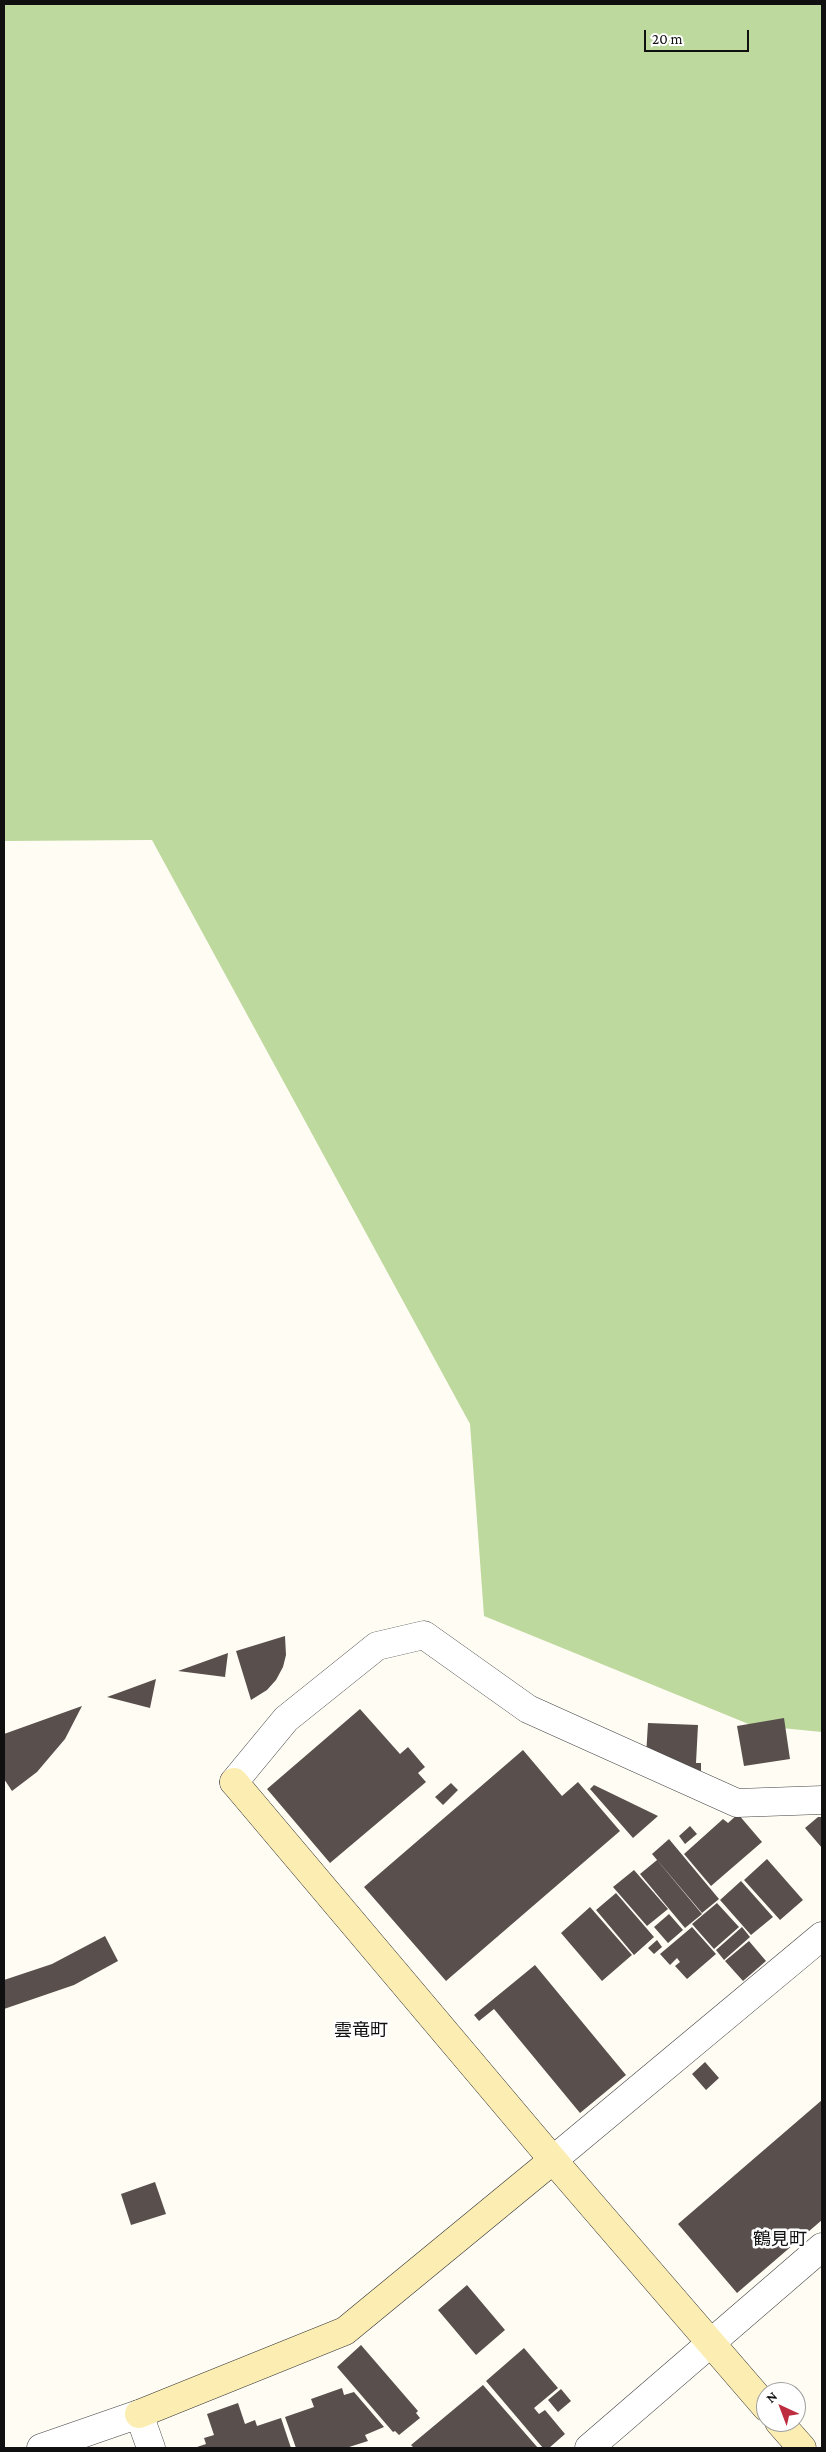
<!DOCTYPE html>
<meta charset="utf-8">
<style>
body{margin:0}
#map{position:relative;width:826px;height:2452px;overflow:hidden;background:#fffcf4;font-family:"Crimson Pro",serif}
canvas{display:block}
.frame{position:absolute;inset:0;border:5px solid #101010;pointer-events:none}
.north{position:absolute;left:756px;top:2382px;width:50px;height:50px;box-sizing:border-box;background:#fff;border:1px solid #9f9f9f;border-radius:50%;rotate:317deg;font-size:14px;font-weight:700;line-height:20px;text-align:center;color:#101010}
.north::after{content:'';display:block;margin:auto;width:18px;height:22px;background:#bd2c3f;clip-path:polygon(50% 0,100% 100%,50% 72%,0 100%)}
.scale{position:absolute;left:644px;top:30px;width:105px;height:22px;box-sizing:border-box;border:2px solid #101010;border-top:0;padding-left:6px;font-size:15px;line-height:18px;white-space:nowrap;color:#101010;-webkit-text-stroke:4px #fff;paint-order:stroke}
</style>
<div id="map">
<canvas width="826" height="2452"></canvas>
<div class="frame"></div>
<div class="north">N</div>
<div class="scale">20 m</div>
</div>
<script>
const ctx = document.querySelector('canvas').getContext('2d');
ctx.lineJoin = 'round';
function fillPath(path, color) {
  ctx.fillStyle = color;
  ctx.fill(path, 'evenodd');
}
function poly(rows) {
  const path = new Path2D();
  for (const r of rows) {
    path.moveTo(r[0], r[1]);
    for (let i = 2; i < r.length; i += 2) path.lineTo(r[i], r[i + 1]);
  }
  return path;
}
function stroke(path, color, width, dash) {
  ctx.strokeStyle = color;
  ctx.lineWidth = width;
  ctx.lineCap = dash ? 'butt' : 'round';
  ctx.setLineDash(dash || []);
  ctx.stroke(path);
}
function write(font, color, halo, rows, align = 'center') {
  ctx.font = font + ' "Crimson Pro","Noto Sans JP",serif';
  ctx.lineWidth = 5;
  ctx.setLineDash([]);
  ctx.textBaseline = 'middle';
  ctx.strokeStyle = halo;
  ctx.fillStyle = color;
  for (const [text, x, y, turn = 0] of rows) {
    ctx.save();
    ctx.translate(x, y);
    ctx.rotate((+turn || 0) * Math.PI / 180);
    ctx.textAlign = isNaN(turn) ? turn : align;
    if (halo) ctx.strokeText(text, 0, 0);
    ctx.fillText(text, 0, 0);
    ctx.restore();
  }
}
const forest = poly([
 [4,4,822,4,822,1732,751,1725,484,1616,470,1424,152,840,4,841]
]);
const building = poly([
 [285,1636,286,1655,283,1667,276,1680,267,1690,251,1700,236,1651],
 [228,1653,225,1677,178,1671],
 [156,1679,150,1708,107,1697],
 [82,1706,65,1739,48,1759,37,1772,12,1791,4,1779,4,1734],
 [360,1709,400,1754,408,1747,425,1767,418,1773,426,1782,330,1863,267,1789],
 [784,1718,790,1759,744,1766,737,1726],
 [648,1723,698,1725,696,1763,701,1763,701,1775,682,1774,682,1763,665,1762,646,1756],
 [523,1750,562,1796,578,1782,620,1831,446,1981,364,1887],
 [451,1783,458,1790,443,1805,435,1797],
 [594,1785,658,1816,633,1838,590,1789],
 [738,1814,762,1842,711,1886,684,1854,723,1819,728,1823],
 [818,1817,822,1817,822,1848,805,1828],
 [690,1826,697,1834,685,1844,679,1836],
 [669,1839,719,1899,702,1913,652,1854],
 [767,1859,803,1900,780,1920,744,1880],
 [657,1860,702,1914,685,1928,640,1874],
 [634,1870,668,1909,647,1926,613,1887],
 [741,1881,773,1917,751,1935,720,1900],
 [616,1893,654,1937,634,1955,596,1910],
 [717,1903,739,1927,714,1949,692,1924],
 [590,1907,632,1955,602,1981,561,1933],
 [669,1914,683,1930,668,1943,654,1927],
 [692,1927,716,1954,687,1979,675,1966,680,1962,677,1958,670,1965,660,1954],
 [742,1927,750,1937,724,1960,716,1950],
 [105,1936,118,1961,74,1985,4,2009,4,1980,52,1964],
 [657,1940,662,1947,654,1954,648,1948],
 [749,1941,766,1961,743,1981,725,1961],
 [535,1965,626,2075,580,2113,494,2009,479,2021,474,2015],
 [705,2062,719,2078,706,2090,692,2074],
 [822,2100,822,2220,737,2293,678,2224],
 [155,2182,166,2214,131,2225,121,2194],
 [467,2285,505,2330,476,2355,438,2310],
 [361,2345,418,2411,416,2413,420,2418,399,2435,395,2431,393,2432,337,2367],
 [524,2348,558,2388,534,2408,539,2414,545,2410,565,2434,549,2448,543,2448,486,2381],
 [483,2385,538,2448,414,2448,411,2445],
 [342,2388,344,2395,354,2392,384,2427,365,2435,368,2441,346,2448,296,2448,285,2417,314,2407,311,2399],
 [561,2389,571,2401,558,2412,548,2400],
 [238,2403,245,2424,255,2420,257,2426,281,2418,291,2448,194,2448,206,2444,204,2438,214,2435,207,2414]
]);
const street = poly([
 [234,1782,286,1719,377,1646,424,1635,528,1709,737,1803,822,1800],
 [553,2160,822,1936],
 [41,2448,139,2414,151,2448],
 [589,2448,822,2247]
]);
const secondary = poly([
 [234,1782,553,2160,766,2407],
 [139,2414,345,2331,553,2160],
 [779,2422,802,2448]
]);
const quarterNames = [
 ["雲竜町",361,2030],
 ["鶴見町",780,2239]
];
fillPath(forest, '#bed99d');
fillPath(building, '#59504d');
stroke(street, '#434343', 29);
stroke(secondary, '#323232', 29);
stroke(street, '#fff', 28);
stroke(secondary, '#fcedb2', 28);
write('18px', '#101010', '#fff', quarterNames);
</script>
